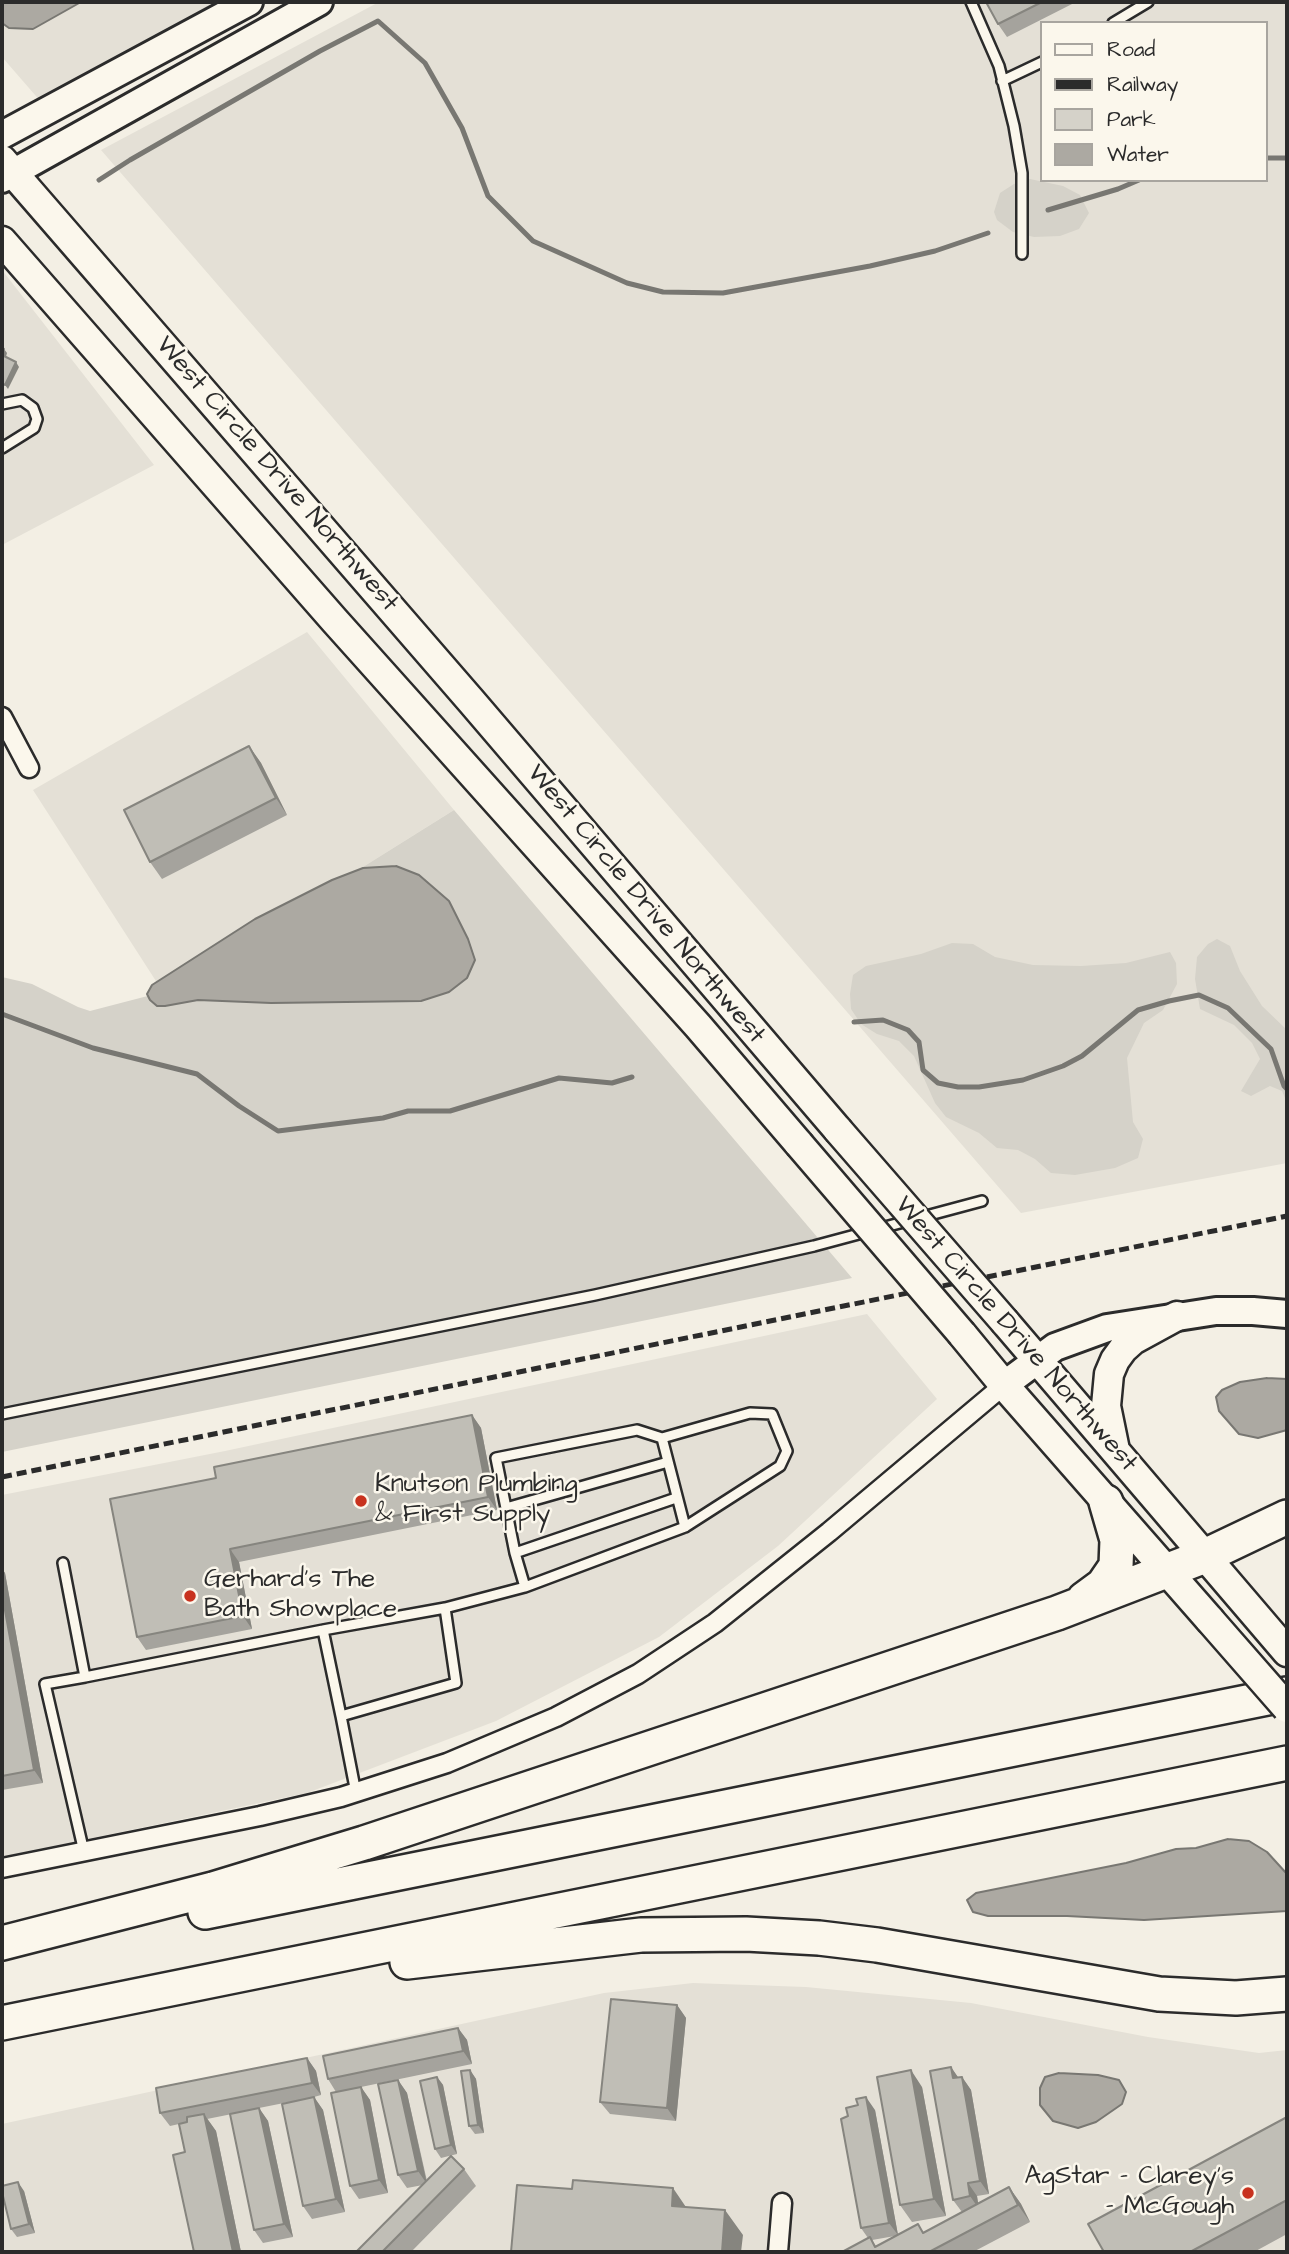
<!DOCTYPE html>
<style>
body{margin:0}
#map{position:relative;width:1289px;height:2254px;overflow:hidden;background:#f3efe4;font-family:"Architects Daughter",sans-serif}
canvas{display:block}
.frame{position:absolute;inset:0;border:4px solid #2b2b2b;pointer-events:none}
.legend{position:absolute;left:1040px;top:21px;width:228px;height:161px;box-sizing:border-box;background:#fbf7ec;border:2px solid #a8a59f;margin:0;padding:9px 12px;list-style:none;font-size:21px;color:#2b2b2b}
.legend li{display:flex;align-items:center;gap:14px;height:35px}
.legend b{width:35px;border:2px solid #a8a59f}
</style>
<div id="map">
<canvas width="1289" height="2254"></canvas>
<div class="frame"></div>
<ul class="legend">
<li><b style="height:9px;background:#fbf7ec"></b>Road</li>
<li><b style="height:9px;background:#2b2b2b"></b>Railway</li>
<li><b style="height:19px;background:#d5d2c9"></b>Park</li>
<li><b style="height:19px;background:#aca9a2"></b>Water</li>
</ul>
</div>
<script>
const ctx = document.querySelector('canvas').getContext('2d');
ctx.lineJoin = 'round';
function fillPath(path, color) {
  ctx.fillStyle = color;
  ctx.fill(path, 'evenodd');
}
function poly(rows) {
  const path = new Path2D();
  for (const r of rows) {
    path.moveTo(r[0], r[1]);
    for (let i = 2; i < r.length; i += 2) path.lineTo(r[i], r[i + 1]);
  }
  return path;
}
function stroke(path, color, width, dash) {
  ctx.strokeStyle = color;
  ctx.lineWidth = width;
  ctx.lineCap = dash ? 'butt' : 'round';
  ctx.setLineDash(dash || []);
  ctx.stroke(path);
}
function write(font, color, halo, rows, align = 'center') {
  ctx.font = font + ' "Architects Daughter",sans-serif';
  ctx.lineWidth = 5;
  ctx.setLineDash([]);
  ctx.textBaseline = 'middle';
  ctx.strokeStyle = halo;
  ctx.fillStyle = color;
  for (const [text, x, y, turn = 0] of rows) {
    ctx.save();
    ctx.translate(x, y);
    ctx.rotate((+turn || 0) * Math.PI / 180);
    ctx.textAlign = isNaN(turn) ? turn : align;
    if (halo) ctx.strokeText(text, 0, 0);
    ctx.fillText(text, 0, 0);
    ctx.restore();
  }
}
const built = poly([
 [2,2,228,2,42,103,2,57],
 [379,2,1287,2,1287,1163,1021,1213,101,150],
 [1042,23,1266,23,1266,180,1042,180],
 [2,270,154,465,2,545],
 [307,632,454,810,163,992,33,790],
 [867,1314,937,1399,778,1546,659,1637,496,1721,307,1793,2,1857,2,1495,225,1451],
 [693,1983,806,1987,971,2003,1148,2037,1259,2053,1287,2050,1287,2252,2,2252,2,2124,604,1993]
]);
const green = poly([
 [1030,179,1063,186,1080,195,1089,213,1079,229,1060,236,1034,237,1013,232,997,220,994,212,1000,193,1014,184],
 [454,810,852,1278,2,1452,2,977,32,984,78,1007,90,1011,163,992],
 [1217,939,1230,946,1240,971,1262,1006,1287,1030,1287,1103,1282,1091,1270,1086,1251,1096,1241,1091,1260,1059,1252,1043,1234,1025,1200,1009,1195,979,1197,957,1208,944],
 [952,943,973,944,995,957,1033,965,1081,966,1126,963,1170,952,1176,963,1177,984,1163,1010,1144,1023,1127,1058,1133,1122,1143,1139,1138,1158,1115,1168,1075,1175,1051,1173,1035,1159,1018,1150,997,1148,979,1133,946,1117,935,1103,914,1056,899,1041,877,1034,861,1024,851,1009,850,994,853,975,866,966,921,954]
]);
const water = poly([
 [2,2,81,2,33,29,9,28,2,23,2,2],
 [396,866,419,875,449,901,468,939,475,960,467,978,449,992,421,1001,271,1003,198,1000,165,1006,157,1006,150,1000,147,994,152,985,255,919,332,880,363,868,396,866],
 [1267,1378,1287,1379,1287,1430,1258,1438,1239,1434,1219,1411,1216,1397,1222,1390,1240,1382,1267,1378],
 [1228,1839,1249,1841,1267,1852,1287,1874,1287,1911,1144,1920,1067,1916,988,1916,973,1912,967,1900,976,1893,1126,1863,1176,1849,1196,1848,1228,1839],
 [1059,2073,1098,2075,1119,2080,1126,2092,1122,2104,1096,2122,1078,2128,1053,2121,1040,2105,1040,2088,1045,2077,1059,2073]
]);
const stream = poly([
 [1266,158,1287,158],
 [99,180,130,160,320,51,378,21,425,63,462,128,488,196,533,241,627,283,663,292,723,293,870,266,935,251,988,233],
 [1048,210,1118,189,1139,180],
 [2,1014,93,1048,197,1074,239,1106,278,1131,383,1118,408,1111,450,1111,559,1078,612,1083,632,1077],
 [854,1022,883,1020,908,1030,919,1042,923,1070,938,1083,958,1087,979,1087,1023,1080,1063,1066,1082,1056,1138,1010,1169,1001,1199,995,1228,1008,1271,1049,1284,1086,1287,1089]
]);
const lane = poly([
 [971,2,999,66,1014,126,1022,173,1022,254],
 [1113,23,1148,2],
 [1002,81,1042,62],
 [2,404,22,400,33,408,37,419,34,428,2,448],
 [2,1414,595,1295,814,1246,982,1201],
 [662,1438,750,1413,772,1414,787,1451,780,1466,685,1527],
 [506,1508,668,1462],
 [515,1553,676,1498],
 [63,1563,85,1677,323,1630,445,1608,456,1683,341,1716,356,1793],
 [445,1608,525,1587,685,1527,662,1438,637,1430,496,1458,515,1553,525,1587],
 [323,1630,341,1716],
 [84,1852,45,1684,85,1677]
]);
const street = poly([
 [2,717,29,768],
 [2,1868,260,1816,341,1797,447,1763,556,1717,638,1674,715,1623,829,1532,1004,1385],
 [778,2252,782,2203]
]);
const secondary = poly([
 [2,135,249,2],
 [2,179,319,2],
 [1004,1385,1055,1347,1107,1328,1216,1311,1253,1311,1287,1314]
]);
const primary = poly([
 [2,160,472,702,838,1130],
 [2,241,335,621,698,1026,799,1144],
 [1005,1322,1287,1652],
 [962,1334,1004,1385,1210,1620],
 [1115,1450,1106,1406,1109,1374,1115,1360,1123,1349,1133,1340,1177,1316]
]);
const highway = poly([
 [1084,1599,1103,1585,1116,1566,1117,1540,1106,1502],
 [205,1912,1287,1694],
 [2,1943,213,1889,364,1843,1057,1613,1205,1556,1287,1517],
 [407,1962,641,1935,746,1934,819,1938,877,1945,1159,1994,1236,1998,1287,1994],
 [2,2023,1287,1763]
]);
const rail = poly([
 [2,1477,1287,1216]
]);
const primaryBridge = poly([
 [838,1130,1005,1322],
 [799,1144,962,1334],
 [1210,1620,1287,1708]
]);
const wall = poly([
 [986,2,1076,2,1007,37,998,24],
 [249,746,261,763,287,815,162,879,150,862],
 [472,1415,481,1428,497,1510,239,1562,252,1629,146,1650,137,1637,216,1478],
 [2,1569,5,1573,43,1783,2,1790],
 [677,2005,686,2018,676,2121,610,2114,600,2102],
 [458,2028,467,2040,472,2064,361,2087,370,2100,388,2193,359,2199,350,2186,336,2092,328,2079],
 [307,2058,316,2071,321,2095,314,2097,323,2110,345,2212,312,2219,303,2206,289,2102,259,2108,268,2121,293,2237,263,2243,254,2230,242,2112,207,2119,216,2131,241,2252,194,2252,185,2152,179,2124,170,2126,160,2113],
 [951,2067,958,2078,962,2077,971,2090,989,2194,977,2196,978,2204,1009,2187,1021,2204,1030,2222,973,2252,842,2252,868,2238,861,2228,875,2110,898,2235,918,2224,924,2233,962,2212,953,2200],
 [895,2236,876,2246,872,2240],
 [470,2070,476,2079,484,2133,475,2134,469,2126],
 [437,2077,443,2085,457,2154,441,2158,435,2149],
 [398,2080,407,2093,427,2181,464,2169,476,2186,411,2252,356,2252,423,2185,407,2188,398,2175],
 [922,2087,946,2216,912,2222,900,2205],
 [1287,2117,1287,2234,1254,2252,1104,2252],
 [24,2191,35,2233,17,2237,11,2229]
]);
const shadedWall = poly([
 [4,349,7,353,5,360,2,355],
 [16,362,19,367,8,389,5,385],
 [249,746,261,763,287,815,276,798],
 [472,1415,481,1428,497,1510,488,1497],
 [230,1549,239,1562,252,1629,243,1616],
 [2,1569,5,1573,43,1783,34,1770,2,1594],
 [677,2005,686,2018,676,2121,667,2108],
 [458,2028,467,2040,472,2064,463,2051],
 [307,2058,316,2071,321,2095,312,2083],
 [951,2067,960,2080,953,2078],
 [470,2070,476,2079,484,2133,478,2125],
 [911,2070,922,2087,946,2216,934,2199],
 [437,2077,443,2085,457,2154,451,2145],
 [962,2077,971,2090,989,2194,980,2181],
 [398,2080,407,2093,427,2184,418,2171],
 [361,2087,370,2100,388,2193,379,2180],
 [314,2097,323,2110,345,2212,336,2199],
 [866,2097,875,2110,898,2235,889,2223],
 [259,2108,268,2121,293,2237,284,2224],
 [204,2114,216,2131,241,2252,233,2252],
 [18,2182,24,2191,35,2233,29,2224],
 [968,2183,977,2196,979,2209,970,2196],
 [1009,2187,1021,2204,1030,2222,1018,2205],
 [673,2188,690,2213,672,2206],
 [725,2210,743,2235,741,2252,722,2252]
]);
const building = poly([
 [986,2,1042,2,998,24,986,2],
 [2,348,4,349,2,355,16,362,5,385,2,383,2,348],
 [249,746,276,798,150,862,124,810,249,746],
 [472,1415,488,1497,230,1549,243,1616,137,1637,110,1499,216,1478,214,1467,472,1415],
 [2,1594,34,1770,2,1776,2,1594],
 [611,1999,677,2005,667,2108,600,2102,611,1999],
 [458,2028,463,2051,328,2079,323,2056,458,2028],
 [307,2058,312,2083,160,2113,156,2088,307,2058],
 [951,2067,953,2078,962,2077,980,2181,968,2183,970,2196,953,2200,930,2071,951,2067],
 [470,2070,478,2125,469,2126,461,2071,470,2070],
 [911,2070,934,2199,900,2205,877,2077,911,2070],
 [437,2077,451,2145,435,2149,420,2081,437,2077],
 [398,2080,418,2171,398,2175,378,2084,398,2080],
 [361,2087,379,2180,350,2186,331,2093,361,2087],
 [314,2097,336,2199,303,2206,282,2104,314,2097],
 [866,2097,889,2223,861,2228,841,2119,848,2116,846,2108,858,2105,856,2099,866,2097],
 [259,2108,284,2224,254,2230,230,2114,259,2108],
 [204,2114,233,2252,194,2252,173,2155,185,2152,179,2124,187,2122,187,2117,204,2114],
 [1287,2117,1287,2200,1190,2252,1104,2252,1088,2224,1287,2117],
 [451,2156,464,2169,382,2252,356,2252,451,2156],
 [573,2180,673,2188,672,2206,725,2210,722,2252,511,2252,517,2185,572,2189,573,2180],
 [18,2182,29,2224,11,2229,2,2192,2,2186,18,2182],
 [1009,2187,1018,2205,929,2252,842,2252,870,2237,875,2247,918,2224,923,2233,1009,2187]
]);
const markers = [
 [361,1501,7,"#c8321e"],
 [190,1596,7,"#c8321e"],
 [1248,2193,7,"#c8321e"]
];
const streetNames = [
 ["West Circle Drive Northwest",276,475,49],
 ["West Circle Drive Northwest",645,905,50],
 ["West Circle Drive Northwest",1015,1335,49]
];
const poiNames = [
 ["Knutson Plumbing",375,1486],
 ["& First Supply",375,1516],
 ["Gerhard's The",204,1581],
 ["Bath Showplace",204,1611],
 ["AgStar - Clarey's",1234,2178,"right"],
 ["- McGough",1234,2208,"right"]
];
fillPath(built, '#e4e0d6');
fillPath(green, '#d5d2c9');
fillPath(water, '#aca9a2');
stroke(water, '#787772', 2);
stroke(stream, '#787772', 5);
stroke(lane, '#2b2b2b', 14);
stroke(street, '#2b2b2b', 23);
stroke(secondary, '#2b2b2b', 32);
stroke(primary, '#2b2b2b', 33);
stroke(highway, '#2b2b2b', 38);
stroke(lane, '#fbf7ec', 9);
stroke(street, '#fbf7ec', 18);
stroke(secondary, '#fbf7ec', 26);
stroke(primary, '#fbf7ec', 28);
stroke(highway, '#fbf7ec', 33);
stroke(rail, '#2b2b2b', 5, [10, 5]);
stroke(primaryBridge, '#2b2b2b', 33, []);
stroke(primaryBridge, '#fbf7ec', 28);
fillPath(wall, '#a5a39d');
fillPath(shadedWall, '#86857f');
fillPath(building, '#c0beb6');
stroke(building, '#86857f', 2);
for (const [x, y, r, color] of markers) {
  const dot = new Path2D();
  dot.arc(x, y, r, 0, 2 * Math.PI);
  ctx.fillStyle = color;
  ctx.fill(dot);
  stroke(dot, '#fbf7ec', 2.5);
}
write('26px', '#2b2b2b', '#fbf7ec', streetNames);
write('26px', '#2b2b2b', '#fbf7ec', poiNames, 'left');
</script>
